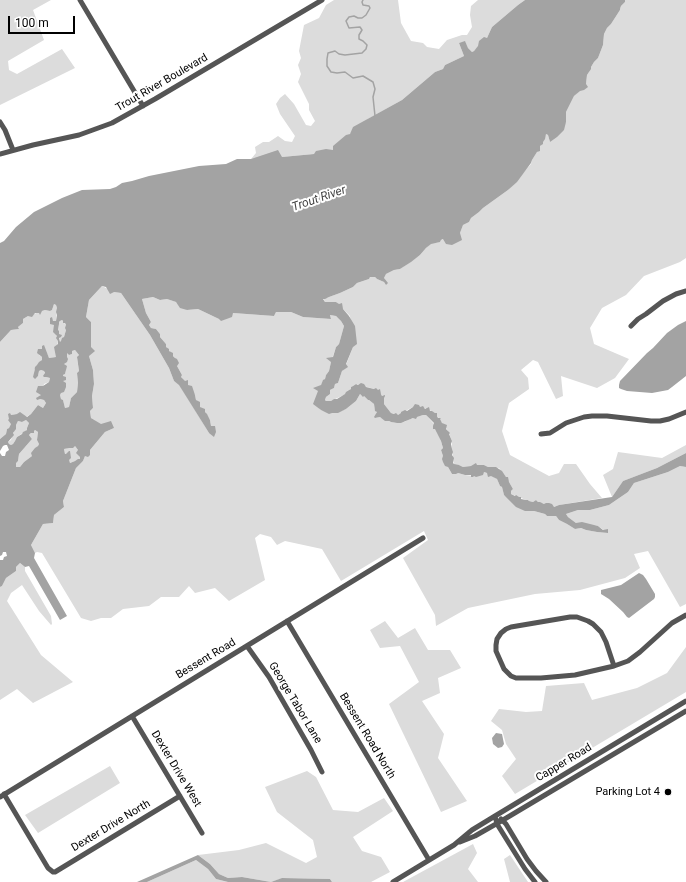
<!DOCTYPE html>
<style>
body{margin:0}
#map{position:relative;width:686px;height:882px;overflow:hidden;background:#fff;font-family:Roboto,sans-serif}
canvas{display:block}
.scale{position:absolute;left:8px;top:16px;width:67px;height:18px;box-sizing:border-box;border:2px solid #000;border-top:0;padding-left:5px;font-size:12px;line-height:14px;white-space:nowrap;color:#000;-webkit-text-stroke:3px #fff;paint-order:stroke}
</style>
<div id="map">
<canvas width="686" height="882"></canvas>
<div class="scale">100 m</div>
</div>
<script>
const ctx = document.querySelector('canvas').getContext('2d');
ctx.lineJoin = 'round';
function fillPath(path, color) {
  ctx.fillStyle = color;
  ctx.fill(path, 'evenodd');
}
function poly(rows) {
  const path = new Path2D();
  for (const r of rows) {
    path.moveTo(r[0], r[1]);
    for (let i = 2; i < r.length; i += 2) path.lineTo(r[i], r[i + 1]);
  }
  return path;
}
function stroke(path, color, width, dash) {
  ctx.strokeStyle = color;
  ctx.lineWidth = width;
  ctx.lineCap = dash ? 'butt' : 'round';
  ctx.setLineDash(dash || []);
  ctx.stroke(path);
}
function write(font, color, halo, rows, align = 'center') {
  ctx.font = font + ' Roboto,sans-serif';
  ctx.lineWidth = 4;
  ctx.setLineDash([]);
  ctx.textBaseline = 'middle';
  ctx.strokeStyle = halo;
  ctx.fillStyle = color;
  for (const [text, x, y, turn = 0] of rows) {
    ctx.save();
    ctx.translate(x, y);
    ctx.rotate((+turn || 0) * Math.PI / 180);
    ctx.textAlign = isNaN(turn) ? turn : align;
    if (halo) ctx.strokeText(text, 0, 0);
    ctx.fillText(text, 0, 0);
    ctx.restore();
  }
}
const green = poly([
 [0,0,51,0,33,10,44,40,8,61,9,70,17,74,62,49,75,68,0,105],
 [334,0,398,0,401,23,411,41,423,43,427,47,439,49,447,40,462,35,467,35,472,27,470,15,471,6,478,0,525,0,518,5,492,27,487,38,474,51,472,52,468,48,465,42,459,43,464,56,445,65,443,69,435,72,402,100,368,119,350,134,333,150,314,154,282,157,251,159,256,153,255,147,263,142,269,142,278,136,285,141,292,142,295,136,280,114,276,104,280,98,285,94,294,104,306,125,311,126,315,121,309,110,309,104,298,82,301,74,298,65,301,58,299,51,304,25,319,18,326,5],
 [625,0,686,0,686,258,680,262,644,276,626,295,602,308,590,328,594,344,629,359,615,378,597,388,561,376,563,396,556,399,538,362,533,360,521,370,528,378,529,389,509,403,502,431,510,455,549,476,559,473,564,464,576,464,590,484,602,498,559,505,554,507,538,502,536,500,533,502,529,501,528,500,526,500,511,494,511,491,513,489,506,477,499,468,488,467,484,465,463,467,459,465,454,465,452,449,452,441,448,431,444,425,442,423,435,413,429,410,422,407,413,407,398,415,391,413,384,404,384,398,378,390,356,384,353,386,351,387,351,389,346,394,331,401,326,401,325,400,326,397,330,394,330,390,334,388,335,384,338,383,342,371,347,367,346,365,353,347,350,316,336,302,325,302,323,298,327,298,329,297,340,293,353,287,357,283,369,279,370,277,375,277,377,279,384,282,386,285,384,278,386,274,394,270,400,269,420,255,426,248,431,243,440,242,441,240,460,233,463,225,469,222,471,218,479,212,483,208,508,190,531,164,532,160,537,152,540,150,540,146,542,144,546,134,548,135,550,142,566,122,566,112,574,96,586,84,587,75,589,72,591,67,594,62,598,58,603,45,604,34,607,28,611,24,620,10,620,9,621,6,625,2],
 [102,286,114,292,121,293,150,335,169,368,174,381,179,384,209,433,211,426,210,420,205,412,200,407,196,400,195,395,181,377,182,375,177,366,175,358,166,347,166,344,160,337,160,334,156,329,151,328,149,325,151,322,146,313,142,299,153,297,160,300,167,299,176,302,187,310,198,309,219,319,233,313,274,316,276,312,291,312,303,317,331,319,330,315,336,316,341,321,344,326,339,344,336,347,331,362,329,371,326,375,325,379,323,381,318,391,318,407,321,410,336,413,346,409,356,401,360,394,362,396,364,396,368,400,369,400,374,404,375,410,377,412,375,418,380,417,391,422,397,423,404,422,410,419,423,415,426,415,434,424,441,441,443,448,441,450,443,456,448,467,452,474,458,473,465,475,474,476,483,473,484,472,487,473,497,479,500,486,502,487,504,495,525,510,534,511,545,514,547,516,556,516,559,520,567,524,575,529,581,528,586,530,597,532,608,533,598,526,576,523,568,517,566,514,578,510,590,510,609,505,628,492,634,483,668,472,680,466,686,467,686,604,680,607,648,551,634,554,640,568,625,578,580,590,535,594,468,608,436,626,435,615,403,558,428,540,424,531,341,581,322,549,285,541,277,545,271,537,260,534,255,538,265,580,229,601,215,588,195,593,189,586,179,597,161,597,149,606,123,609,111,618,101,618,91,621,81,618,42,553,37,552,35,553,31,545,43,524,53,523,54,515,64,507,63,501,76,468,83,461,85,456,105,432,114,428,101,425,91,418,90,411,93,408,92,396,94,384,93,370,89,356,91,347,91,322,86,317,89,300],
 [54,304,56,305,57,308,56,322,53,321,50,318,54,325,58,341,56,357,49,358,44,347,42,349,39,355,42,357,42,360,34,370,34,378,38,376,39,371,41,370,44,371,46,377,50,378,49,382,44,384,41,395,39,397,40,399,44,400,46,403,43,408,38,405,31,414,26,417,17,414,11,415,11,424,9,428,7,429,6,434,0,439,0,342,11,330,19,329,18,327,23,323,23,319,28,316,45,310,50,311,52,310],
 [62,320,66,325,66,330,64,337,61,342,60,342,58,330,59,324,59,322,60,321],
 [75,350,79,355,77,358,79,371,77,373,78,383,77,392,71,398,69,407,65,408,63,400,61,399,60,395,63,382,63,375,65,374,66,369,64,364,67,357,67,352,69,355,72,354,72,351],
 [26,420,29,423,27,428,27,430,17,437,15,441,13,444,11,445,9,444,8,442,11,440,16,425,18,421,22,422],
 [35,430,38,432,37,440,39,444,38,446,32,456,24,462,20,467,16,467,16,462,18,461,19,454,32,439,29,435],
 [686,445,686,453,657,468,623,481,612,497,603,475,613,469,618,452,662,458],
 [75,446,78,450,80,457,80,459,70,463,65,454,64,449],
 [20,563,25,567,25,571,51,616,52,624,51,625,39,611,22,585,11,593,7,601,41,655,73,682,33,703,17,689,0,700,0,587,2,586,6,578,16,571,16,567],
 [385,621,398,638,415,628,428,650,450,650,461,668,438,678,440,693,422,701,444,734,438,758,467,801,441,812,389,704,419,682,400,646,380,648,370,630],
 [686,647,686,692,515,794,502,776,516,759,506,744,502,730,491,721,499,709,526,712,542,711,546,686,584,683,592,700,637,688,667,673],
 [110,766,120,783,38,833,25,815],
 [307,771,316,777,333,810,358,812,384,798,393,811,353,837,362,851,381,857,390,872,371,882,332,882,330,879,283,878,271,882,242,877,228,878,219,874,210,864,198,855,239,850,266,843,306,863,317,857,313,840,277,812,265,787],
 [473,844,477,853,468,869,478,882,403,882],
 [510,855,528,882,510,882,504,859],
 [196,860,208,869,216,879,228,882,147,882]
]);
const water = poly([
 [525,0,625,0,625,2,621,6,620,9,620,10,611,24,607,28,604,34,603,45,598,58,594,62,591,67,591,69,587,75,586,84,588,87,584,90,580,91,574,96,566,112,566,122,564,130,557,137,550,142,548,135,546,134,545,139,543,142,543,144,540,146,540,151,537,152,532,160,531,163,517,182,508,190,483,208,479,212,471,218,469,222,463,225,460,233,462,240,452,245,446,244,443,239,441,240,440,242,431,244,426,248,420,255,411,262,400,269,394,270,386,274,384,278,388,283,386,285,384,282,377,279,375,277,370,277,369,279,357,283,353,287,340,293,329,297,325,299,323,299,325,302,336,302,339,304,342,303,343,309,349,316,355,326,357,344,353,347,346,364,348,367,342,371,338,383,335,384,334,388,330,390,330,394,326,397,325,400,326,401,331,401,334,399,337,399,345,394,346,392,351,389,351,387,353,386,356,384,358,385,361,383,364,384,366,387,374,389,376,388,378,390,380,389,381,394,382,396,385,395,385,396,384,398,384,404,391,413,394,414,396,413,398,415,401,413,401,412,405,410,407,411,413,407,415,404,419,405,420,407,423,406,425,409,429,407,430,411,432,411,435,413,437,413,437,416,438,418,441,418,440,419,442,423,447,425,446,429,450,433,449,434,452,441,451,444,452,449,453,452,452,455,454,458,453,463,454,464,459,465,463,467,471,466,476,463,477,465,484,465,488,467,496,467,502,471,506,477,508,477,509,482,513,489,511,491,511,494,515,496,516,495,519,497,521,497,521,499,526,500,528,500,529,501,533,502,536,500,538,502,540,502,544,504,546,503,549,503,552,504,554,507,559,505,612,497,623,481,657,468,686,453,686,467,680,466,668,472,634,483,628,492,609,505,590,510,578,510,566,514,568,517,576,523,582,522,598,526,603,530,608,529,608,533,597,532,586,530,581,528,575,529,567,524,559,520,556,516,547,516,545,514,534,511,525,511,516,507,504,495,502,487,500,486,497,479,491,476,488,477,487,473,484,472,483,475,476,477,474,476,473,477,471,477,471,475,465,475,458,473,456,474,452,474,448,467,445,466,443,462,442,459,443,456,441,450,443,448,441,441,435,429,433,429,433,426,434,423,426,415,423,415,417,417,416,419,413,418,401,423,397,423,391,422,389,421,385,421,380,417,375,418,374,417,377,412,375,411,374,404,369,400,368,400,364,396,363,397,360,394,356,401,346,409,338,413,332,413,329,414,321,410,313,404,318,391,313,388,321,385,323,380,325,379,326,375,329,371,331,362,326,358,333,357,336,347,339,344,344,326,341,321,336,316,330,315,331,319,303,317,291,312,276,312,274,316,233,313,232,317,221,321,219,319,198,309,187,310,180,308,176,302,167,299,160,300,153,297,142,299,146,313,151,322,149,325,151,328,156,329,160,334,160,337,166,344,166,347,169,349,169,351,173,353,173,356,175,358,177,359,179,363,177,366,182,375,181,377,185,381,188,380,188,385,192,386,195,395,196,400,200,402,200,407,205,409,205,412,207,414,210,420,211,426,215,426,216,432,214,437,209,433,179,385,174,381,169,368,150,335,121,293,114,292,110,294,106,287,102,286,89,300,86,317,91,322,91,347,95,351,89,356,93,370,94,384,92,396,93,408,90,411,91,418,101,424,111,421,114,428,105,432,90,450,90,455,88,457,85,456,83,461,76,468,63,501,64,507,54,515,53,523,43,524,31,545,35,553,34,558,67,616,60,620,29,566,25,567,20,563,16,567,16,571,6,578,2,586,0,587,0,560,3,560,4,557,7,556,6,552,3,552,2,555,0,556,0,453,2,456,5,456,6,452,9,450,7,445,5,445,3,446,0,451,0,439,6,434,7,429,9,428,11,424,8,420,9,419,8,414,10,413,11,415,17,414,20,412,27,417,31,414,38,405,43,408,46,403,44,400,40,399,37,400,36,398,41,395,36,392,38,386,43,386,49,382,50,378,46,377,44,377,43,376,45,373,44,371,41,370,39,371,38,376,35,379,33,377,34,373,35,367,37,365,39,362,42,360,42,357,37,353,38,349,42,349,42,346,44,345,49,358,56,357,54,347,58,344,58,341,56,338,57,336,53,332,54,325,50,324,50,318,52,317,53,321,56,321,57,315,56,312,57,308,56,305,54,304,52,310,50,311,45,310,42,311,40,315,39,313,35,313,32,317,28,316,23,319,23,323,18,327,19,329,11,330,0,342,0,243,4,241,16,227,34,212,62,198,82,190,110,189,116,187,122,183,132,181,149,176,199,166,226,164,237,159,251,159,278,150,282,157,314,154,316,151,326,149,333,150,333,146,346,135,350,134,353,127,402,100,435,72,443,69,445,65,464,56,459,43,465,41,468,48,472,52,474,51,478,46,479,41,484,37,487,38,492,27,518,5],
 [62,320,63,321,63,323,65,323,66,325,65,328,66,330,64,337,62,338,61,341,60,342,59,338,61,337,62,335,59,334,59,331,58,330,59,324,59,322,60,321],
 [75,350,79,355,77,357,79,371,77,373,78,383,77,392,71,398,69,407,65,408,63,400,61,399,60,395,61,393,64,392,66,387,66,383,63,381,66,380,66,377,63,376,63,375,65,374,67,366,64,364,67,362,68,359,67,357,67,353,69,355,72,354,72,351],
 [26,420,29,423,27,428,27,430,23,432,22,434,17,437,15,441,13,444,11,445,9,444,8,442,14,435,13,433,16,429,16,425,18,421,22,422],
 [35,430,38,432,37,440,39,444,38,446,35,448,31,453,32,456,24,462,20,467,16,467,16,463,18,461,19,454,32,439,29,435,31,433,34,433,34,431],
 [75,446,78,450,76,453,80,457,80,459,78,459,75,461,70,463,69,460,71,458,70,451,69,451,66,454,65,454,64,449,69,448,73,448],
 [686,321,686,376,672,387,668,390,652,393,627,391,621,389,619,388,619,385,620,381,647,353,653,348,667,333,678,325],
 [639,573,643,575,646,579,655,594,655,597,654,599,629,618,627,617,623,612,609,599,601,594,601,590,621,585],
 [496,733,502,734,504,744,502,747,498,748,493,744,492,738],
 [198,855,210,864,219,874,228,878,242,877,271,882,282,878,330,879,332,882,228,882,216,879,208,869,196,860,147,882,137,882]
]);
const stream = poly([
 [363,0,362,2,363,5,369,6,370,8,366,15,362,18,358,18,354,16,349,17,346,21,349,28,360,27,362,30,359,35,359,39,363,41,367,45,366,49,362,53,345,55,339,54,335,51,328,53,327,59,327,66,331,72,337,73,345,72,353,78,363,76,373,82,375,89,373,97,375,116]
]);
const minor = poly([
 [80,0,143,106],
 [0,122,5,130,13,150],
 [0,154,33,145,79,135,112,123,155,99,322,0],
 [631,326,638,319,646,314,663,301,676,294,686,291],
 [541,434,550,433,566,423,584,417,592,416,607,416,651,421,660,421,669,419,686,412],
 [287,621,429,860],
 [247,646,269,677,311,750,322,772],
 [614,666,606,642,601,632,593,624,588,621,577,617,570,617,511,627,506,629,501,633,497,639,496,645,496,651,504,669,511,676,516,678,541,678,575,675,614,666,628,661,640,652,672,623,686,615],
 [132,716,202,833],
 [4,794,48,868,53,872,55,872,180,796],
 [0,797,423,538],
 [495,816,497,824,525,869,535,882],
 [501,819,506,824,527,859,536,871,546,882],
 [460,842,475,836,503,820,686,711],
 [393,882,454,845,472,830,495,816,686,701]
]);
const markers = [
 [668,792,4,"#000"]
];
const streetNames = [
 ["Trout River Boulevard",162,83,-30],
 ["Bessent Road",206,659,-31],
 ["George Tabor Lane",295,703,59],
 ["Bessent Road North",367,736,59],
 ["Capper Road",564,763,-31],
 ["Dexter Drive West",176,769,59],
 ["Dexter Drive North",111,826,-31]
];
const poiNames = [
 ["Parking Lot 4",660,792]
];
const waterNames = [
 ["Trout River",319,199,-19]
];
fillPath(green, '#dcdcdc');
fillPath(water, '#a3a3a3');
stroke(stream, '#a3a3a3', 1.5);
stroke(minor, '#555', 5);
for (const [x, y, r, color] of markers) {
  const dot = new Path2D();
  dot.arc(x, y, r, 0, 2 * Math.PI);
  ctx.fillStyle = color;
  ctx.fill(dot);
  stroke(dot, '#fff', 1.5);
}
write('11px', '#000', '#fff', streetNames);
write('11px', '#000', '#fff', poiNames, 'right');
write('italic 12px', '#444', '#fff', waterNames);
</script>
